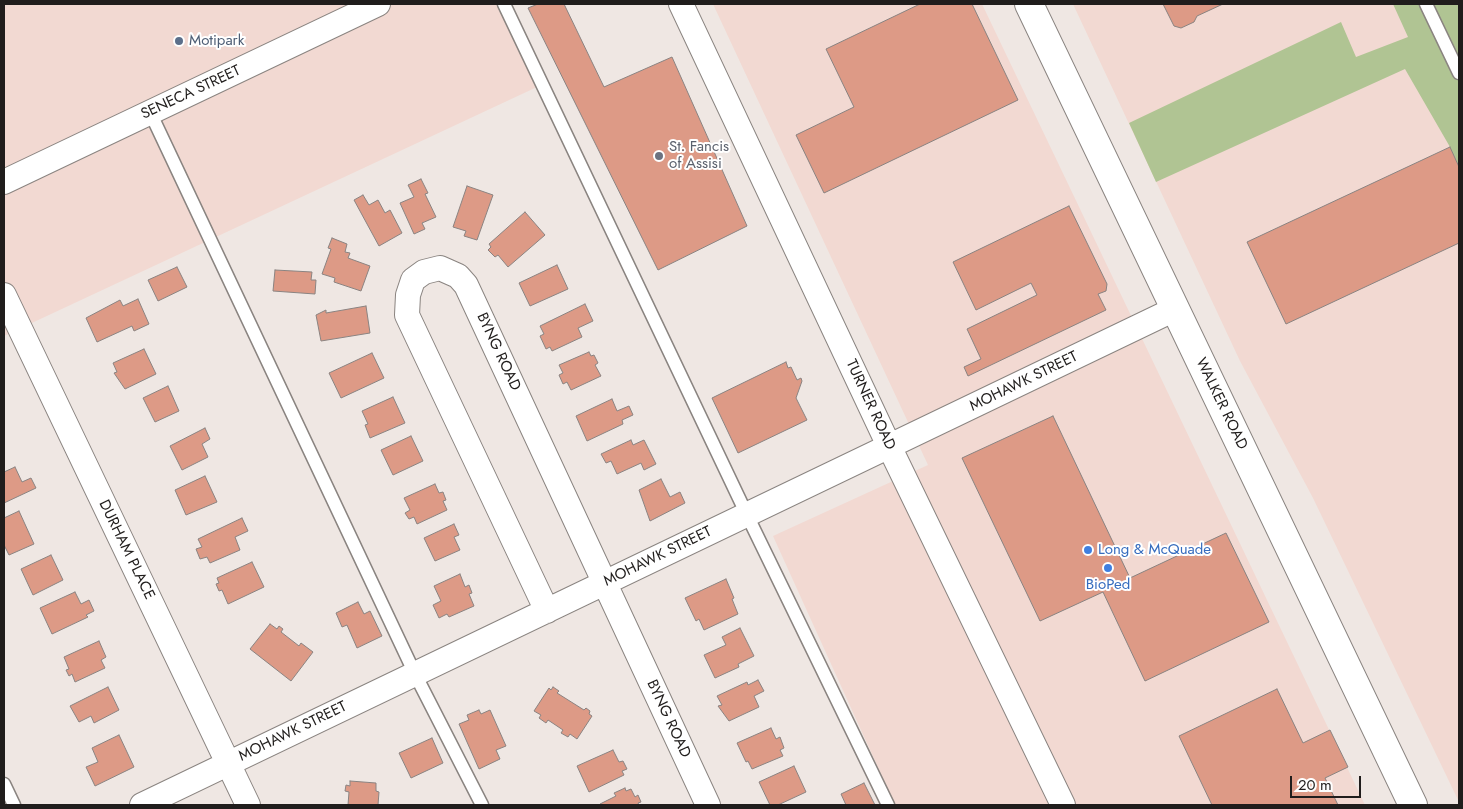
<!DOCTYPE html>
<style>
body{margin:0}
#map{position:relative;width:1463px;height:809px;overflow:hidden;background:#efe7e3;font-family:Jost,sans-serif}
canvas{display:block}
.frame{position:absolute;inset:0;border:5px solid #201d1c;pointer-events:none}
.scale{position:absolute;left:1290px;top:776px;width:71px;height:22px;box-sizing:border-box;border:2px solid #201d1c;border-top:0;padding-left:6px;font-size:15px;line-height:18px;white-space:nowrap;color:#201d1c;-webkit-text-stroke:4px #fff;paint-order:stroke}
</style>
<div id="map">
<canvas width="1463" height="809"></canvas>
<div class="frame"></div>
<div class="scale">20 m</div>
</div>
<script>
const ctx = document.querySelector('canvas').getContext('2d');
ctx.lineJoin = 'round';
function fillPath(path, color) {
  ctx.fillStyle = color;
  ctx.fill(path, 'evenodd');
}
function poly(rows) {
  const path = new Path2D();
  for (const r of rows) {
    path.moveTo(r[0], r[1]);
    for (let i = 2; i < r.length; i += 2) path.lineTo(r[i], r[i + 1]);
  }
  return path;
}
function stroke(path, color, width, dash) {
  ctx.strokeStyle = color;
  ctx.lineWidth = width;
  ctx.lineCap = dash ? 'butt' : 'round';
  ctx.setLineDash(dash || []);
  ctx.stroke(path);
}
function write(font, color, halo, rows, align = 'center') {
  ctx.font = font + ' Jost,sans-serif';
  ctx.lineWidth = 4;
  ctx.setLineDash([]);
  ctx.textBaseline = 'middle';
  ctx.strokeStyle = halo;
  ctx.fillStyle = color;
  for (const [text, x, y, turn = 0] of rows) {
    ctx.save();
    ctx.translate(x, y);
    ctx.rotate((+turn || 0) * Math.PI / 180);
    ctx.textAlign = isNaN(turn) ? turn : align;
    if (halo) ctx.strokeText(text, 0, 0);
    ctx.fillText(text, 0, 0);
    ctx.restore();
  }
}
const industrial = poly([
 [4,4,497,4,537,87,4,336],
 [713,4,982,4,1365,805,895,805,773,536,928,465],
 [1073,4,1459,4,1459,802,1313,498,1240,361]
]);
const green = poly([
 [1393,4,1459,4,1459,167,1450,147,1405,69,1156,182,1129,123,1341,22,1356,57,1408,37]
]);
const building = poly([
 [538,4,564,4,604,87,672,57,747,226,658,270,528,8,538,4],
 [920,4,972,4,1018,100,824,193,796,135,854,107,826,49,920,4],
 [1163,4,1223,4,1197,16,1194,22,1181,28,1174,26,1163,4],
 [1450,147,1459,167,1459,243,1286,324,1247,242,1450,147],
 [421,179,428,193,425,194,436,217,422,223,425,229,414,234,400,203,414,197,408,185,421,179],
 [467,186,493,195,477,240,464,236,466,231,453,227,467,186],
 [363,195,369,205,378,200,385,213,390,210,402,233,379,246,354,200,363,195],
 [1069,206,1107,284,1106,291,1098,294,1106,310,968,376,964,367,981,359,967,329,1037,295,1031,283,976,310,953,262,1069,206],
 [525,212,545,235,508,267,498,255,495,257,488,250,491,247,489,244,525,212],
 [332,238,347,244,345,252,350,253,348,258,370,266,361,291,334,282,335,278,322,274,331,249,328,248,332,238],
 [557,265,568,289,530,306,519,283,557,265],
 [177,267,187,287,158,301,148,280,177,267],
 [275,270,312,272,311,280,316,280,315,294,273,291,275,270],
 [138,299,149,324,134,331,132,326,97,342,86,318,120,300,123,306,138,299],
 [585,304,593,321,578,328,582,337,552,351,550,347,546,349,540,336,544,334,540,326,585,304],
 [366,306,370,333,321,341,316,315,326,310,326,313,366,306],
 [144,349,156,374,125,389,114,373,117,372,113,363,144,349],
 [589,352,591,356,594,355,598,363,595,365,601,376,571,390,567,382,563,384,559,375,563,373,559,365,589,352],
 [372,353,384,378,341,398,329,373,372,353],
 [786,362,788,368,791,367,797,380,801,378,802,381,796,398,807,420,738,453,712,398,786,362],
 [168,386,179,411,155,422,143,398,168,386],
 [393,397,405,423,370,438,365,425,368,424,362,411,393,397],
 [612,399,617,411,629,406,633,415,622,420,623,424,587,441,576,416,612,399],
 [1053,416,1130,578,1226,533,1269,622,1145,681,1103,592,1040,621,962,458,1053,416],
 [205,428,210,439,202,444,208,457,182,470,170,446,205,428],
 [411,436,423,461,393,475,381,450,411,436],
 [631,440,633,445,644,440,656,464,644,470,641,463,617,474,611,461,606,463,601,454,631,440],
 [15,467,22,482,31,478,36,488,4,503,4,472,15,467],
 [205,476,217,502,186,515,175,490,205,476],
 [661,479,670,497,680,492,685,503,650,521,639,490,661,479],
 [435,484,439,493,443,492,446,500,443,501,447,510,417,524,414,517,409,519,405,513,410,510,404,498,435,484],
 [19,511,34,544,9,555,4,545,4,518,19,511],
 [242,518,248,531,235,537,240,550,210,563,207,557,200,559,196,549,202,547,198,539,242,518],
 [454,524,459,535,454,537,460,550,435,561,424,538,454,524],
 [51,555,63,580,33,595,21,569,51,555],
 [252,562,264,587,228,604,222,590,219,591,216,584,219,583,217,578,252,562],
 [460,574,465,587,469,585,472,593,469,594,474,606,449,617,447,614,439,618,433,605,441,601,434,586,460,574],
 [726,579,734,598,732,599,738,614,704,630,699,619,696,621,685,598,726,579],
 [75,592,81,604,89,600,94,611,86,615,88,617,52,634,40,608,75,592],
 [358,602,364,614,370,611,382,636,357,648,347,625,342,627,336,613,358,602],
 [270,624,277,629,279,626,283,629,281,632,299,646,301,643,313,652,291,681,250,649,270,624],
 [740,628,754,656,738,664,739,667,715,678,704,655,726,645,722,637,740,628],
 [99,641,106,657,101,660,105,668,75,682,72,674,69,676,66,670,69,669,64,657,99,641],
 [758,680,764,691,754,696,759,707,729,721,718,706,722,705,717,696,747,682,748,685,758,680],
 [108,687,119,710,94,723,91,716,79,722,70,706,108,687],
 [553,687,559,691,557,693,584,710,586,708,590,711,589,714,592,716,577,739,570,734,568,737,561,733,563,730,548,720,546,723,539,718,541,715,534,711,549,688,551,690,553,687],
 [1277,689,1303,743,1330,730,1348,767,1325,778,1338,805,1212,805,1179,736,1277,689],
 [479,710,481,714,490,710,506,746,496,750,500,759,479,769,459,724,469,720,467,715,479,710],
 [771,728,776,739,780,737,784,748,780,750,783,756,752,769,748,761,746,762,737,743,771,728],
 [119,735,134,767,95,786,86,767,98,762,92,748,119,735],
 [432,738,443,763,411,778,399,753,432,738],
 [613,750,619,762,623,761,627,769,622,771,624,775,589,792,577,766,613,750],
 [794,766,806,792,778,805,770,805,759,782,794,766],
 [350,781,376,783,376,791,379,792,378,805,348,805,349,792,345,791,346,785,350,786,350,781],
 [864,783,875,805,846,805,841,794,864,783],
 [625,788,626,791,631,789,635,797,638,795,641,802,638,803,639,805,601,805,600,804,616,796,614,793,625,788]
]);
const lane = poly([
 [504,4,747,515,888,805],
 [1426,4,1459,73],
 [150,112,415,674,482,805],
 [4,784,14,805]
]);
const street = poly([
 [681,4,889,446,1063,805],
 [4,182,378,4],
 [4,295,248,805],
 [547,611,407,315,408,295,413,280,424,272,440,268,458,276,466,285,708,805],
 [142,805,1175,309]
]);
const secondary = poly([
 [1029,4,1413,805]
]);
const markers = [
 [179,41,5,"#5c6f8a"],
 [659,156,5,"#6b7280"],
 [1088,550,5,"#3f7fe0"],
 [1108,568,5,"#3f7fe0"]
];
const serviceNames = [
 ["Motipark",189,41]
];
const streetNames = [
 ["SENECA STREET",191,93,-25],
 ["BYNG ROAD",498,352,65],
 ["MOHAWK STREET",1024,382,-26],
 ["WALKER ROAD",1221,404,64],
 ["TURNER ROAD",870,405,65],
 ["DURHAM PLACE",126,550,64],
 ["MOHAWK STREET",658,557,-26],
 ["BYNG ROAD",668,719,65],
 ["MOHAWK STREET",293,732,-26]
];
const worshipNames = [
 ["St. Fancis",669,147],
 ["of Assisi",669,164]
];
const shopNames = [
 ["Long & McQuade",1098,550],
 ["BioPed",1108,585,"center"]
];
fillPath(industrial, '#f2d9d2');
fillPath(green, '#b0c493');
fillPath(building, '#dd9a86');
stroke(building, '#8a8381', 1);
stroke(lane, '#8a8480', 15);
stroke(street, '#8a8480', 26);
stroke(secondary, '#8a8480', 30);
stroke(lane, '#fff', 12);
stroke(street, '#fff', 24);
stroke(secondary, '#fff', 28);
for (const [x, y, r, color] of markers) {
  const dot = new Path2D();
  dot.arc(x, y, r, 0, 2 * Math.PI);
  ctx.fillStyle = color;
  ctx.fill(dot);
  stroke(dot, '#fff', 2);
}
write('15px', '#4e5e75', '#fff', serviceNames, 'left');
write('15px', '#201d1c', '#fff', streetNames);
write('15px', '#5b616d', '#fff', worshipNames, 'left');
write('15px', '#366cbe', '#fff', shopNames, 'left');
</script>
